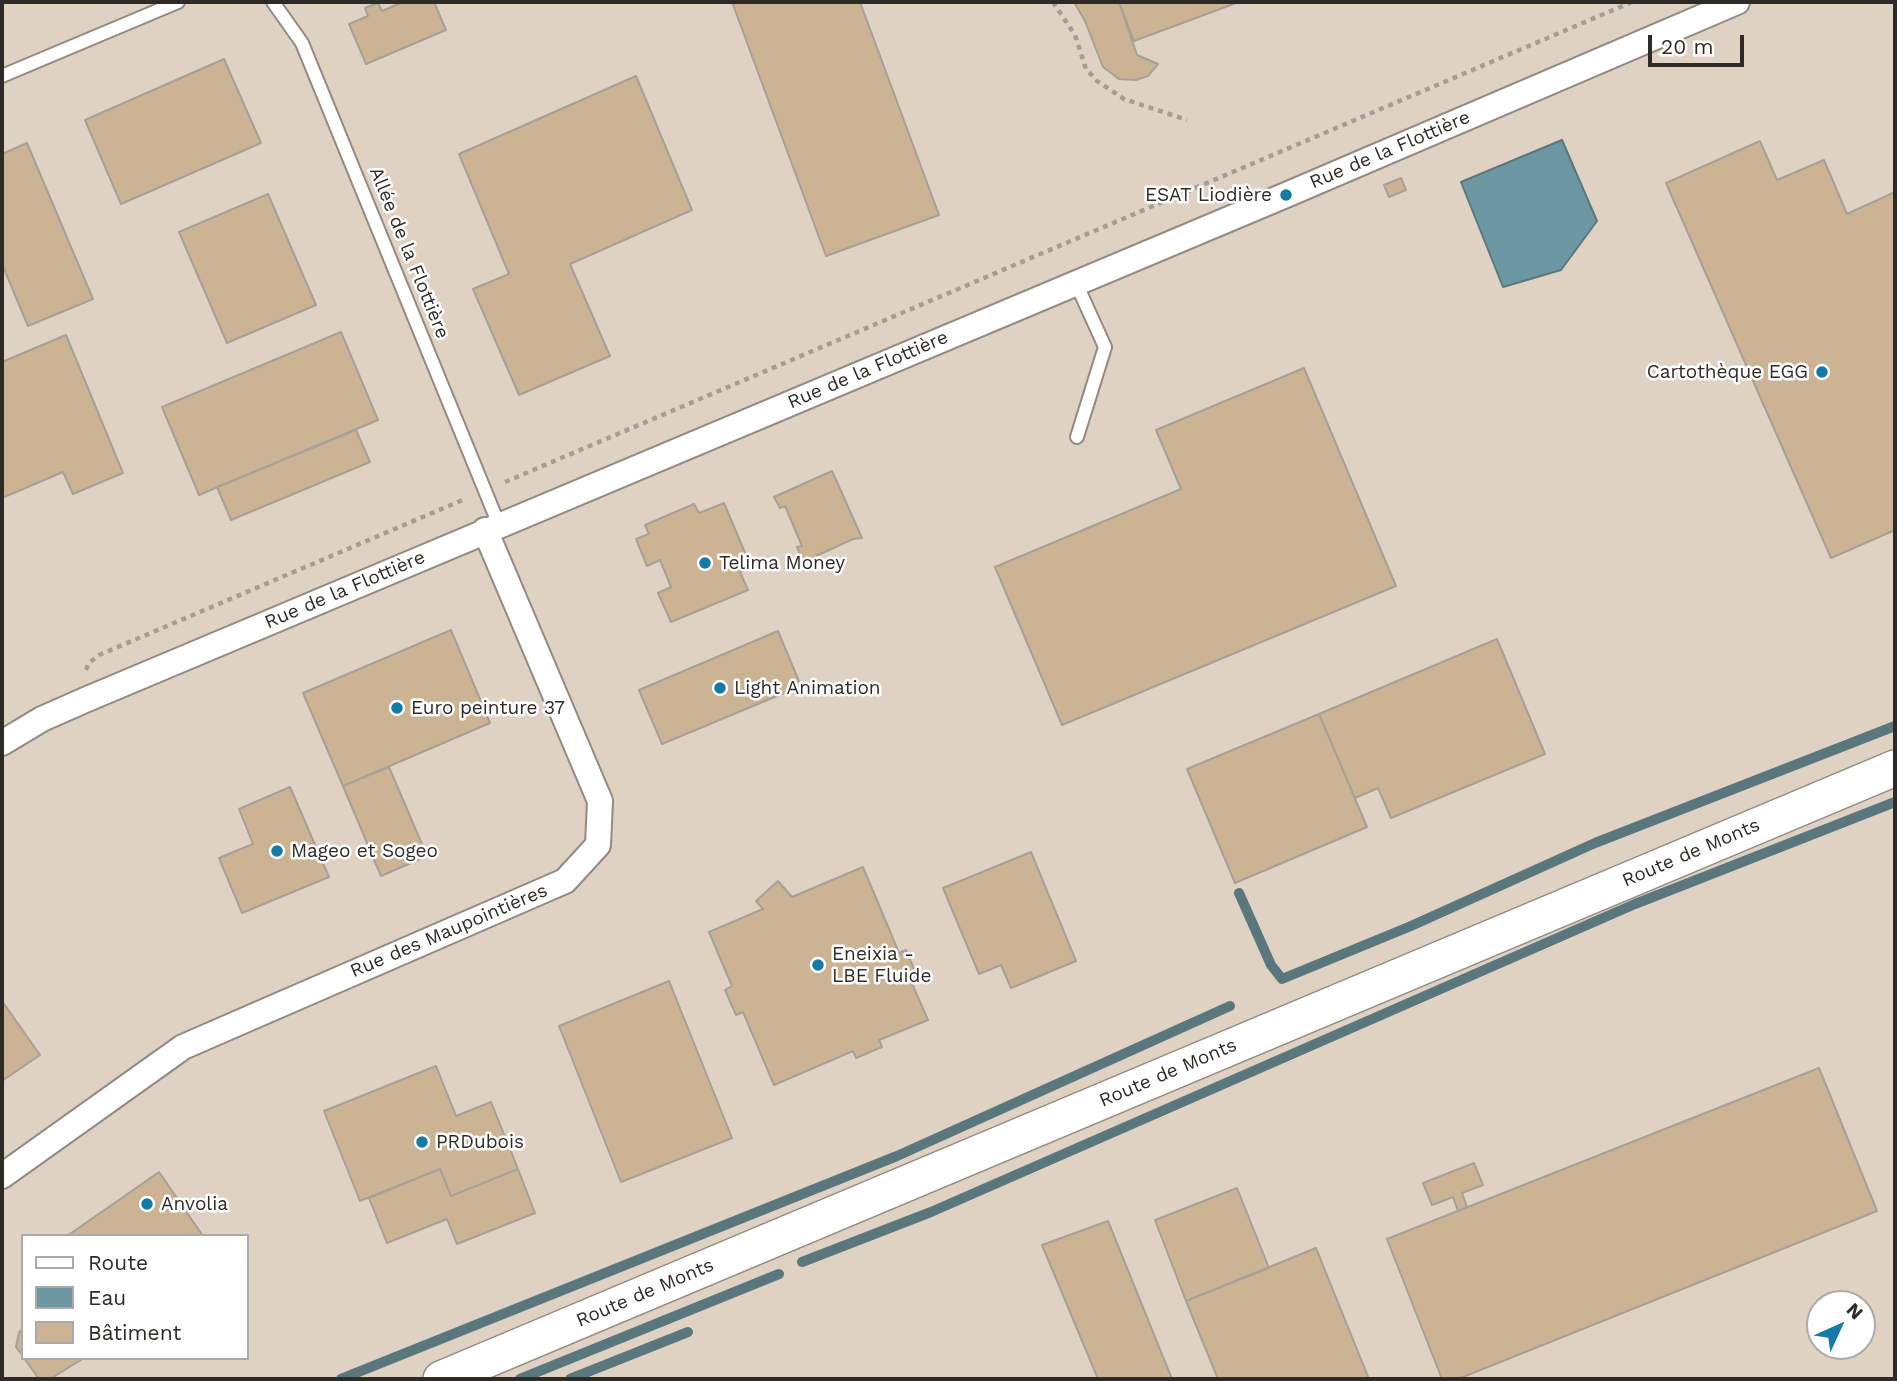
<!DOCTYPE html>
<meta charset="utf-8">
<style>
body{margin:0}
#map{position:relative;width:1897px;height:1381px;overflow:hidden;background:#e5ded4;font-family:"Work Sans",sans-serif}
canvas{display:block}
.frame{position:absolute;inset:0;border:4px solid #2e2b27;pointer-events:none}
.legend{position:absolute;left:21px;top:1234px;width:228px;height:126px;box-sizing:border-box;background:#fff;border:2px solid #abaaa9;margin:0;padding:9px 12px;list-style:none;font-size:21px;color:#2e2b27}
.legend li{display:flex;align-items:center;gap:14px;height:35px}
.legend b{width:35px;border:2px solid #abaaa9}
.north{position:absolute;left:1806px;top:1290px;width:70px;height:70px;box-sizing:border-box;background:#fff;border:2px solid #abaaa9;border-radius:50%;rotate:45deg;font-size:19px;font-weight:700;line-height:28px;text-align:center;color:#2e2b27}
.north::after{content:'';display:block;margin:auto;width:24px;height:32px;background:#137ba6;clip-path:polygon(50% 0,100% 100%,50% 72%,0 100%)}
.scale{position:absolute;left:1648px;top:35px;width:96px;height:32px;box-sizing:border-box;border:4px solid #2e2b27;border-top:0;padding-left:9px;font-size:21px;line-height:24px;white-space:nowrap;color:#2e2b27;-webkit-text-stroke:5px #fff;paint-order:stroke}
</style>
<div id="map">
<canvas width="1897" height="1381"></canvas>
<div class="frame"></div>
<ul class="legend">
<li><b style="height:9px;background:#fff"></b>Route</li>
<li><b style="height:19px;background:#6d98a3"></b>Eau</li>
<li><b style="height:19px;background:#cbb394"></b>Bâtiment</li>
</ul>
<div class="north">N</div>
<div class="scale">20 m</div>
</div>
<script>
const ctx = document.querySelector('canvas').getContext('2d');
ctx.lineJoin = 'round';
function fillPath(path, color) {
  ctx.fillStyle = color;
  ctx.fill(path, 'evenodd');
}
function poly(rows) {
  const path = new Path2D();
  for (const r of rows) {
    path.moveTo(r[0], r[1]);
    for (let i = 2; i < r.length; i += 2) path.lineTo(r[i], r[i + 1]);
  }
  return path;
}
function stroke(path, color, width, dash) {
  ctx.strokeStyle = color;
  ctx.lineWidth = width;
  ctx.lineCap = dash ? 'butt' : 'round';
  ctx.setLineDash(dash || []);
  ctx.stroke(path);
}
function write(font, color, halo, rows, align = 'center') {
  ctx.font = font + ' "Work Sans",sans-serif';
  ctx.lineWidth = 5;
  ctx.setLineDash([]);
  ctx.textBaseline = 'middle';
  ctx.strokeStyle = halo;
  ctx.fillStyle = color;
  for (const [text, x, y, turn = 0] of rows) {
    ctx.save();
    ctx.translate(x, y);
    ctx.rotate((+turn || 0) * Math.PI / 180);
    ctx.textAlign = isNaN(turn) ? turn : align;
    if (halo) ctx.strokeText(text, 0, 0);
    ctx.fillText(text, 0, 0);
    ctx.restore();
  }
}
const built = poly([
 [2,2,1895,2,1895,1379,2,1379],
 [23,1236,247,1236,247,1358,23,1358],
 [1820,1304,1862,1304,1862,1346,1820,1346]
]);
const water = poly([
 [1562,140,1597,221,1561,270,1503,287,1461,182,1562,140]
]);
const stream = poly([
 [1239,893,1271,965,1282,979,1411,926,1595,843,1895,726],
 [802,1262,931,1212,1635,904,1895,802],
 [341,1379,897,1156,1230,1006],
 [520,1379,779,1274],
 [570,1379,688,1332]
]);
const building = poly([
 [403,2,434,2,446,30,366,64,349,24,368,16,365,8,378,3,382,11,403,2],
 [732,2,860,2,939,215,826,256,732,2],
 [1074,2,1119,2,1137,55,1158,64,1148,76,1136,80,1119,79,1103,67,1085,21,1074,2],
 [1119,2,1239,2,1134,41,1119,2],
 [224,59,261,143,121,204,85,120,224,59],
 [636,76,692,210,570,264,610,356,519,395,473,289,509,274,459,154,636,76],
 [1760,141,1777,180,1824,160,1847,214,1895,192,1895,530,1831,558,1666,183,1760,141],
 [27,143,93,299,28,326,2,264,2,154,27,143],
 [1401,178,1406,190,1389,197,1384,185,1401,178],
 [268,194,316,305,227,343,179,232,268,194],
 [341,332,378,420,199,495,162,407,341,332],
 [66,335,123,473,73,494,63,472,2,498,2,362,66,335],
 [1304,368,1396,586,1062,725,995,567,1181,489,1156,430,1304,368],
 [356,430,370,462,231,520,217,487,356,430],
 [832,471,862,538,853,539,803,562,797,547,802,546,785,506,780,508,774,497,832,471],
 [724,503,751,567,740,572,748,590,671,622,658,593,671,587,660,560,647,566,636,539,649,534,645,525,694,504,699,513,724,503],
 [451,630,490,723,343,786,303,693,451,630],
 [778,631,801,686,662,744,639,690,778,631],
 [1497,639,1545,754,1391,818,1378,788,1355,798,1319,714,1497,639],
 [1319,714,1367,827,1235,883,1187,769,1319,714],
 [389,767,427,856,381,876,343,786,389,767],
 [290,787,329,877,242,913,219,858,253,844,239,809,290,787],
 [1031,852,1076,961,1011,988,1001,965,979,974,943,888,1031,852],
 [863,867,899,953,906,950,917,976,910,979,928,1020,879,1040,882,1047,856,1058,853,1051,774,1085,743,1012,736,1015,725,990,732,986,709,932,763,909,756,901,778,881,792,897,863,867],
 [669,981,732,1138,621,1182,559,1026,669,981],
 [2,1001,40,1055,2,1081,2,1001],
 [436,1066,456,1116,491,1102,518,1169,451,1196,440,1169,360,1201,324,1111,436,1066],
 [1819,1068,1877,1211,1458,1379,1442,1379,1387,1239,1819,1068],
 [1474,1163,1483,1185,1462,1193,1467,1207,1458,1211,1453,1197,1432,1205,1423,1183,1474,1163],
 [440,1169,451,1196,518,1169,535,1213,457,1244,447,1219,387,1243,369,1198,440,1169],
 [159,1172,203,1236,67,1236,159,1172],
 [1237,1188,1269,1268,1186,1301,1155,1220,1237,1188],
 [1108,1221,1172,1379,1098,1379,1042,1245,1108,1221],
 [1316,1248,1369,1379,1218,1379,1186,1301,1316,1248],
 [23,1330,23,1356,16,1347,19,1332,23,1330],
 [24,1358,84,1358,50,1379,39,1379,24,1358]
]);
const path = poly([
 [1053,2,1075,35,1086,69,1097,81,1124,99,1187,120],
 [505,482,1632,2],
 [86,670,89,663,99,655,465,499]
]);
const lane = poly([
 [273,2,302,43,499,525],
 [2,76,178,2],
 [1076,283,1105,347,1077,437]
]);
const street = poly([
 [2,743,42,719,85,700,1286,195,1737,2],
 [2,1176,183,1047,565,881,598,845,600,801,485,530]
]);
const secondary = poly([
 [441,1379,1895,768]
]);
const markers = [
 [1286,195,7,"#137ba6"],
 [1822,372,7,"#137ba6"],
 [705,563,7,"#137ba6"],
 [720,688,7,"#137ba6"],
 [397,708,7,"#137ba6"],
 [277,851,7,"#137ba6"],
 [818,965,7,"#137ba6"],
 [422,1142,7,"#137ba6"],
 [147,1204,7,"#137ba6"]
];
const streetNames = [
 ["Rue de la Flottière",1390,150,-23],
 ["Allée de la Flottière",409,253,68],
 ["Rue de la Flottière",868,370,-23],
 ["Rue de la Flottière",345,590,-23],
 ["Route de Monts",1691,853,-23],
 ["Rue des Maupointières",449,931,-23],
 ["Route de Monts",1168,1073,-23],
 ["Route de Monts",645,1293,-23]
];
const poiNames = [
 ["ESAT Liodière",1272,195,"right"],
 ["Cartothèque EGG",1808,372,"right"],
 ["Telima Money",719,563],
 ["Light Animation",734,688],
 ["Euro peinture 37",411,708],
 ["Mageo et Sogeo",291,851],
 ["Eneixia -",832,954],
 ["LBE Fluide",832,976],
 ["PRDubois",436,1142],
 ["Anvolia",161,1204]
];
fillPath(built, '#dfd2c3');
fillPath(water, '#6d98a3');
stroke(water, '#5a777e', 2);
stroke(stream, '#5a777e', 10);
fillPath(building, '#cbb394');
stroke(building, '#a7a097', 2);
stroke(lane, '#928b82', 16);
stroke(street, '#928b82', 28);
stroke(secondary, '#928b82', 38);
stroke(path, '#a39d95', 4.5, [5, 5]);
stroke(lane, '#fff', 12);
stroke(street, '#fff', 24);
stroke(secondary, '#fff', 35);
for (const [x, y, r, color] of markers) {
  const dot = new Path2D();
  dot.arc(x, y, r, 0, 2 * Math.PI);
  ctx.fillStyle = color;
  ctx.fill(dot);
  stroke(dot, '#fff', 2.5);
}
write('19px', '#2e2b27', '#fff', streetNames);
write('19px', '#2e2b27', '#fff', poiNames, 'left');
</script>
